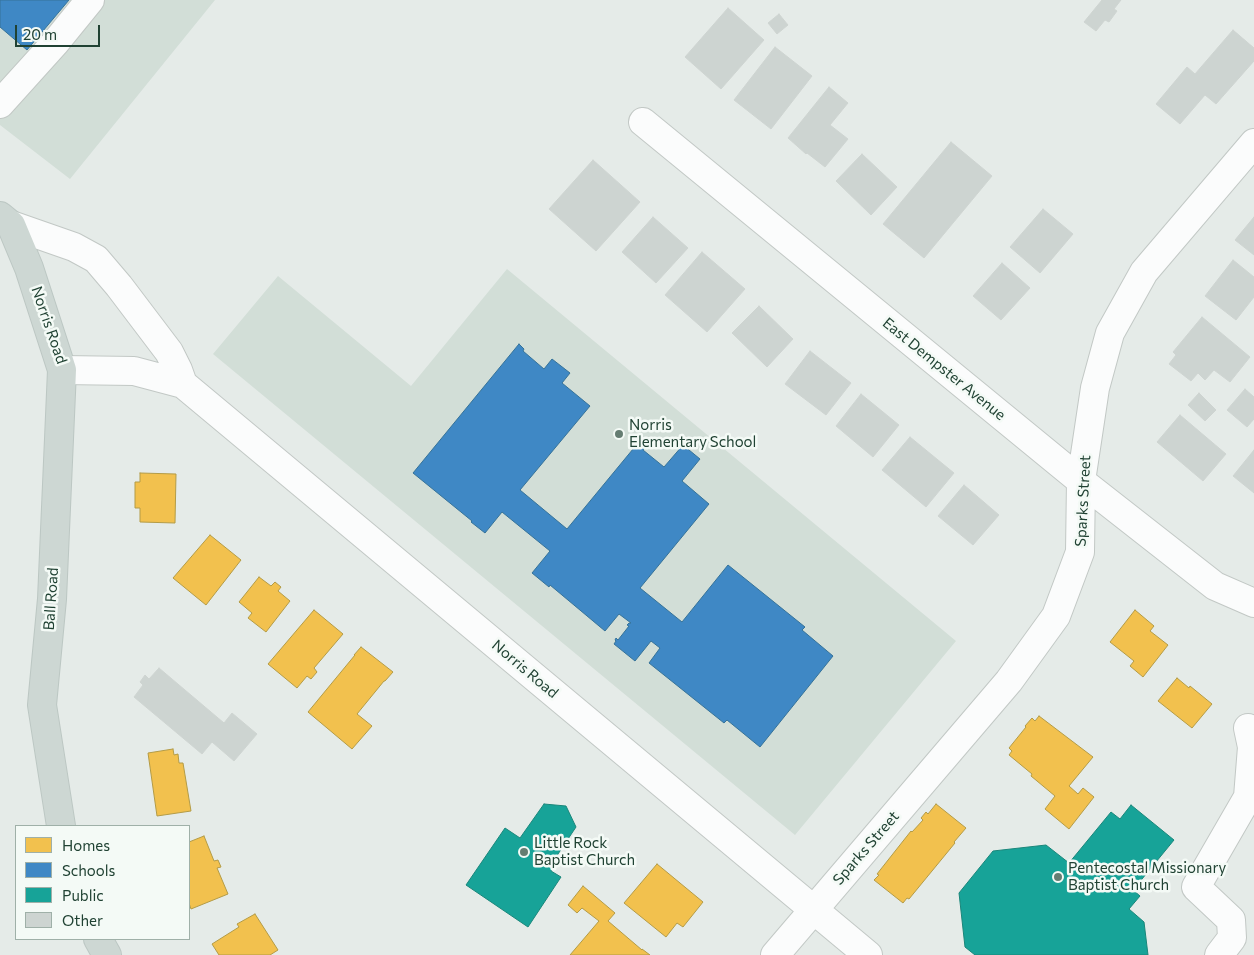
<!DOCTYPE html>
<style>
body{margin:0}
#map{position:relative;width:1254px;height:955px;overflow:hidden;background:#e5ebe8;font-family:Commissioner,sans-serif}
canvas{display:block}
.legend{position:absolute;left:15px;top:825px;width:175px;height:115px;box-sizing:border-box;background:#f4faf6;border:1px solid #9fb0a8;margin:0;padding:6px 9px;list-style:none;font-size:15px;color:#204233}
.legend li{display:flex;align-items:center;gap:10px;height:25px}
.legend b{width:25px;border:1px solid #9fb0a8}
.scale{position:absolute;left:15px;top:25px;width:85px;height:22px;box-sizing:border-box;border:2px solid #204233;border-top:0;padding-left:6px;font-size:15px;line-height:18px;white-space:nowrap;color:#204233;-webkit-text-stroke:4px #f4faf6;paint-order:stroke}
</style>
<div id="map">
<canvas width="1254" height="955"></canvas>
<ul class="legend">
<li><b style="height:14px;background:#f2c14e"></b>Homes</li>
<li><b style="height:14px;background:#3f88c5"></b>Schools</li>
<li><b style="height:14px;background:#17a398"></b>Public</li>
<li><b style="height:14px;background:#cdd4d1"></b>Other</li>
</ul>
<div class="scale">20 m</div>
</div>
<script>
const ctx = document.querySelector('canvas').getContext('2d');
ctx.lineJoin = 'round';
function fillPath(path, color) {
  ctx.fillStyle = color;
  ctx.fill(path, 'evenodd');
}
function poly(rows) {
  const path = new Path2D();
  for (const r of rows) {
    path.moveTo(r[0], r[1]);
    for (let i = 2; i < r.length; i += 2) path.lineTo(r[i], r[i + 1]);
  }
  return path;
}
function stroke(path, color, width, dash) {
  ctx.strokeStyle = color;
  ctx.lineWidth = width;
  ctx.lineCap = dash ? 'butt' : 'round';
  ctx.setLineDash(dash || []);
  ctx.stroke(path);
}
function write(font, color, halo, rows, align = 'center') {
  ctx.font = font + ' Commissioner,sans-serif';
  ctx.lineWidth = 5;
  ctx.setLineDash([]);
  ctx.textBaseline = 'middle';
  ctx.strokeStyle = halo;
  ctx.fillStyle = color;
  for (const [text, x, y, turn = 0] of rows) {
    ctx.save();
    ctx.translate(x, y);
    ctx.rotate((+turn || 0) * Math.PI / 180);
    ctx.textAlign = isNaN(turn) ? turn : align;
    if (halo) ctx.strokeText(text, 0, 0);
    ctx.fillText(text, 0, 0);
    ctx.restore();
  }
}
const built = poly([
 [0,0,215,0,70,179,0,125],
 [507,269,956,641,795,835,213,354,278,276,411,386]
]);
const homes = poly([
 [140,473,176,474,175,523,140,522,140,508,135,508,135,482,140,482,140,473],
 [210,535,241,560,206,605,173,578,210,535],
 [259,577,271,586,275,582,281,587,278,591,290,601,266,632,248,618,252,613,239,602,259,577],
 [314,610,343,634,314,668,317,672,311,679,307,676,297,688,268,664,314,610],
 [1135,610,1154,626,1150,631,1168,645,1143,677,1130,666,1134,661,1110,642,1135,610],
 [361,647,393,672,385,681,384,681,357,714,372,726,352,749,308,712,355,655,354,655,361,647],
 [1177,678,1189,688,1190,686,1212,704,1192,728,1158,701,1177,678],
 [1039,716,1093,757,1069,786,1078,794,1083,788,1094,797,1069,829,1045,809,1055,796,1031,776,1032,774,1009,755,1012,751,1009,748,1026,727,1025,726,1032,718,1035,721,1039,716],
 [173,749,174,755,178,754,179,763,183,763,191,811,157,816,148,753,173,749],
 [936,804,966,828,954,842,955,843,909,899,907,898,903,903,874,880,879,875,877,874,911,831,912,832,923,820,921,818,926,812,928,814,936,804],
 [204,836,214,861,218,860,221,867,217,868,228,894,191,909,189,903,189,842,204,836],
 [657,864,703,902,683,927,677,923,666,937,624,903,657,864],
 [583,886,615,913,608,921,642,950,642,949,650,955,570,955,599,921,582,908,577,913,568,905,583,886],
 [255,914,278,950,270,955,219,955,212,944,239,927,237,924,255,914]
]);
const schools = poly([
 [0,0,69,0,27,50,0,27,0,0],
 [519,344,524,349,523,351,544,369,552,359,570,373,562,383,590,406,520,490,567,529,638,443,644,448,643,450,664,467,683,445,700,459,682,481,709,504,640,588,682,622,728,565,805,627,802,630,833,656,760,747,727,720,724,723,649,663,660,648,651,641,635,661,614,644,616,641,615,640,616,638,618,640,629,626,627,625,629,623,631,623,619,614,605,631,550,585,549,587,532,573,550,551,502,512,485,533,471,522,472,521,413,473,519,344]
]);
const public = poly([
 [544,804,566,806,576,827,550,866,553,868,551,871,561,877,528,927,466,885,505,828,520,838,544,804],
 [1131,805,1174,840,1133,890,1140,896,1129,909,1144,922,1148,955,975,955,965,947,959,893,993,851,1046,845,1069,863,1111,812,1120,819,1131,805]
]);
const building = poly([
 [1102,0,1121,0,1114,9,1117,11,1109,22,1105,20,1096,31,1084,22,1102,0],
 [728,8,764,40,721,89,685,57,728,8],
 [779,14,788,25,777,34,768,23,779,14],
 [1233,30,1254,48,1254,61,1216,104,1205,95,1180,124,1156,104,1187,67,1195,74,1233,30],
 [775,47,812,76,771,129,734,100,775,47],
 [829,87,848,103,830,125,848,139,825,167,807,153,806,154,788,138,829,87],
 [951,142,992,176,924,258,883,224,951,142],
 [862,154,897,187,871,215,836,181,862,154],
 [593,160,640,202,596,251,549,209,593,160],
 [1043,209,1073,234,1040,273,1010,247,1043,209],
 [653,217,688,248,656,283,622,252,653,217],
 [1254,217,1254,255,1235,240,1254,217],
 [702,252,745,289,707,332,665,295,702,252],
 [1233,260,1254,277,1254,297,1236,320,1205,296,1233,260],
 [1002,263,1030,288,1001,320,973,296,1002,263],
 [759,306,793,339,767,367,732,333,759,306],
 [1202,317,1250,357,1230,382,1214,370,1205,380,1198,373,1191,381,1169,364,1176,355,1173,352,1202,317],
 [810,351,851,383,826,415,785,384,810,351],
 [1245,389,1254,397,1254,419,1247,427,1227,410,1245,389],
 [1199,393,1216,410,1205,421,1188,405,1199,393],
 [861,394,899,425,873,457,836,426,861,394],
 [1180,415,1226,454,1203,481,1157,442,1180,415],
 [910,437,954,473,926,507,882,470,910,437],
 [1254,450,1254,493,1233,476,1254,450],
 [964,485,999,515,973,545,938,516,964,485],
 [159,668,224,723,232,713,257,734,234,761,212,742,202,754,134,697,143,685,140,682,145,675,149,679,159,668]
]);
const minor = poly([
 [0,104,55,43,90,0],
 [643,122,1081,481,1215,586,1254,603],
 [11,225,74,247,96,259,119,286,169,352,178,370,183,384,134,371,62,370],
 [183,384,868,955],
 [775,955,1009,681,1056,616,1080,552,1081,481,1095,388,1110,333,1144,272,1254,143],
 [1219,955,1232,938,1231,920,1196,887,1248,797,1252,747,1248,728]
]);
const major = poly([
 [0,216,11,225,29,268,62,370,52,599,42,705,61,826],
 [98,939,107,955]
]);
const markers = [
 [619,434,5,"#657d72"],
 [524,852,5,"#657d72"],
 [1058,877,5,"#657d72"]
];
const streetNames = [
 ["Norris Road",49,325,71],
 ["East Dempster Avenue",944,369,39],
 ["Sparks Street",1083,501,-87],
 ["Ball Road",51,599,-86],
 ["Norris Road",525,669,40],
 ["Sparks Street",866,848,-49]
];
const poiNames = [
 ["Norris",629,425],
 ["Elementary School",629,442],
 ["Little Rock",534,843],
 ["Baptist Church",534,860],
 ["Pentecostal Missionary",1068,868],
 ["Baptist Church",1068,885]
];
fillPath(built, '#d2ded7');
fillPath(homes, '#f2c14e');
stroke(homes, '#b39b46', 1);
fillPath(schools, '#3f88c5');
stroke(schools, '#367399', 1);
fillPath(public, '#17a398');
stroke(public, '#1a867a', 1);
fillPath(building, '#cdd4d1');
stroke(building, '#ced4d1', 1);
stroke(minor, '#c2c8c5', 30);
stroke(major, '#bcc7c3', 30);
stroke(minor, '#fbfcfc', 28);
stroke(major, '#cdd7d3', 28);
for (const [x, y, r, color] of markers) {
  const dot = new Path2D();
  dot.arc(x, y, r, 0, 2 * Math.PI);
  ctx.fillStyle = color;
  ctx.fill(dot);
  stroke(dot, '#f4faf6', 2);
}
write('15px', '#204233', '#f4faf6', streetNames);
write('15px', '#204233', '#f4faf6', poiNames, 'left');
</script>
